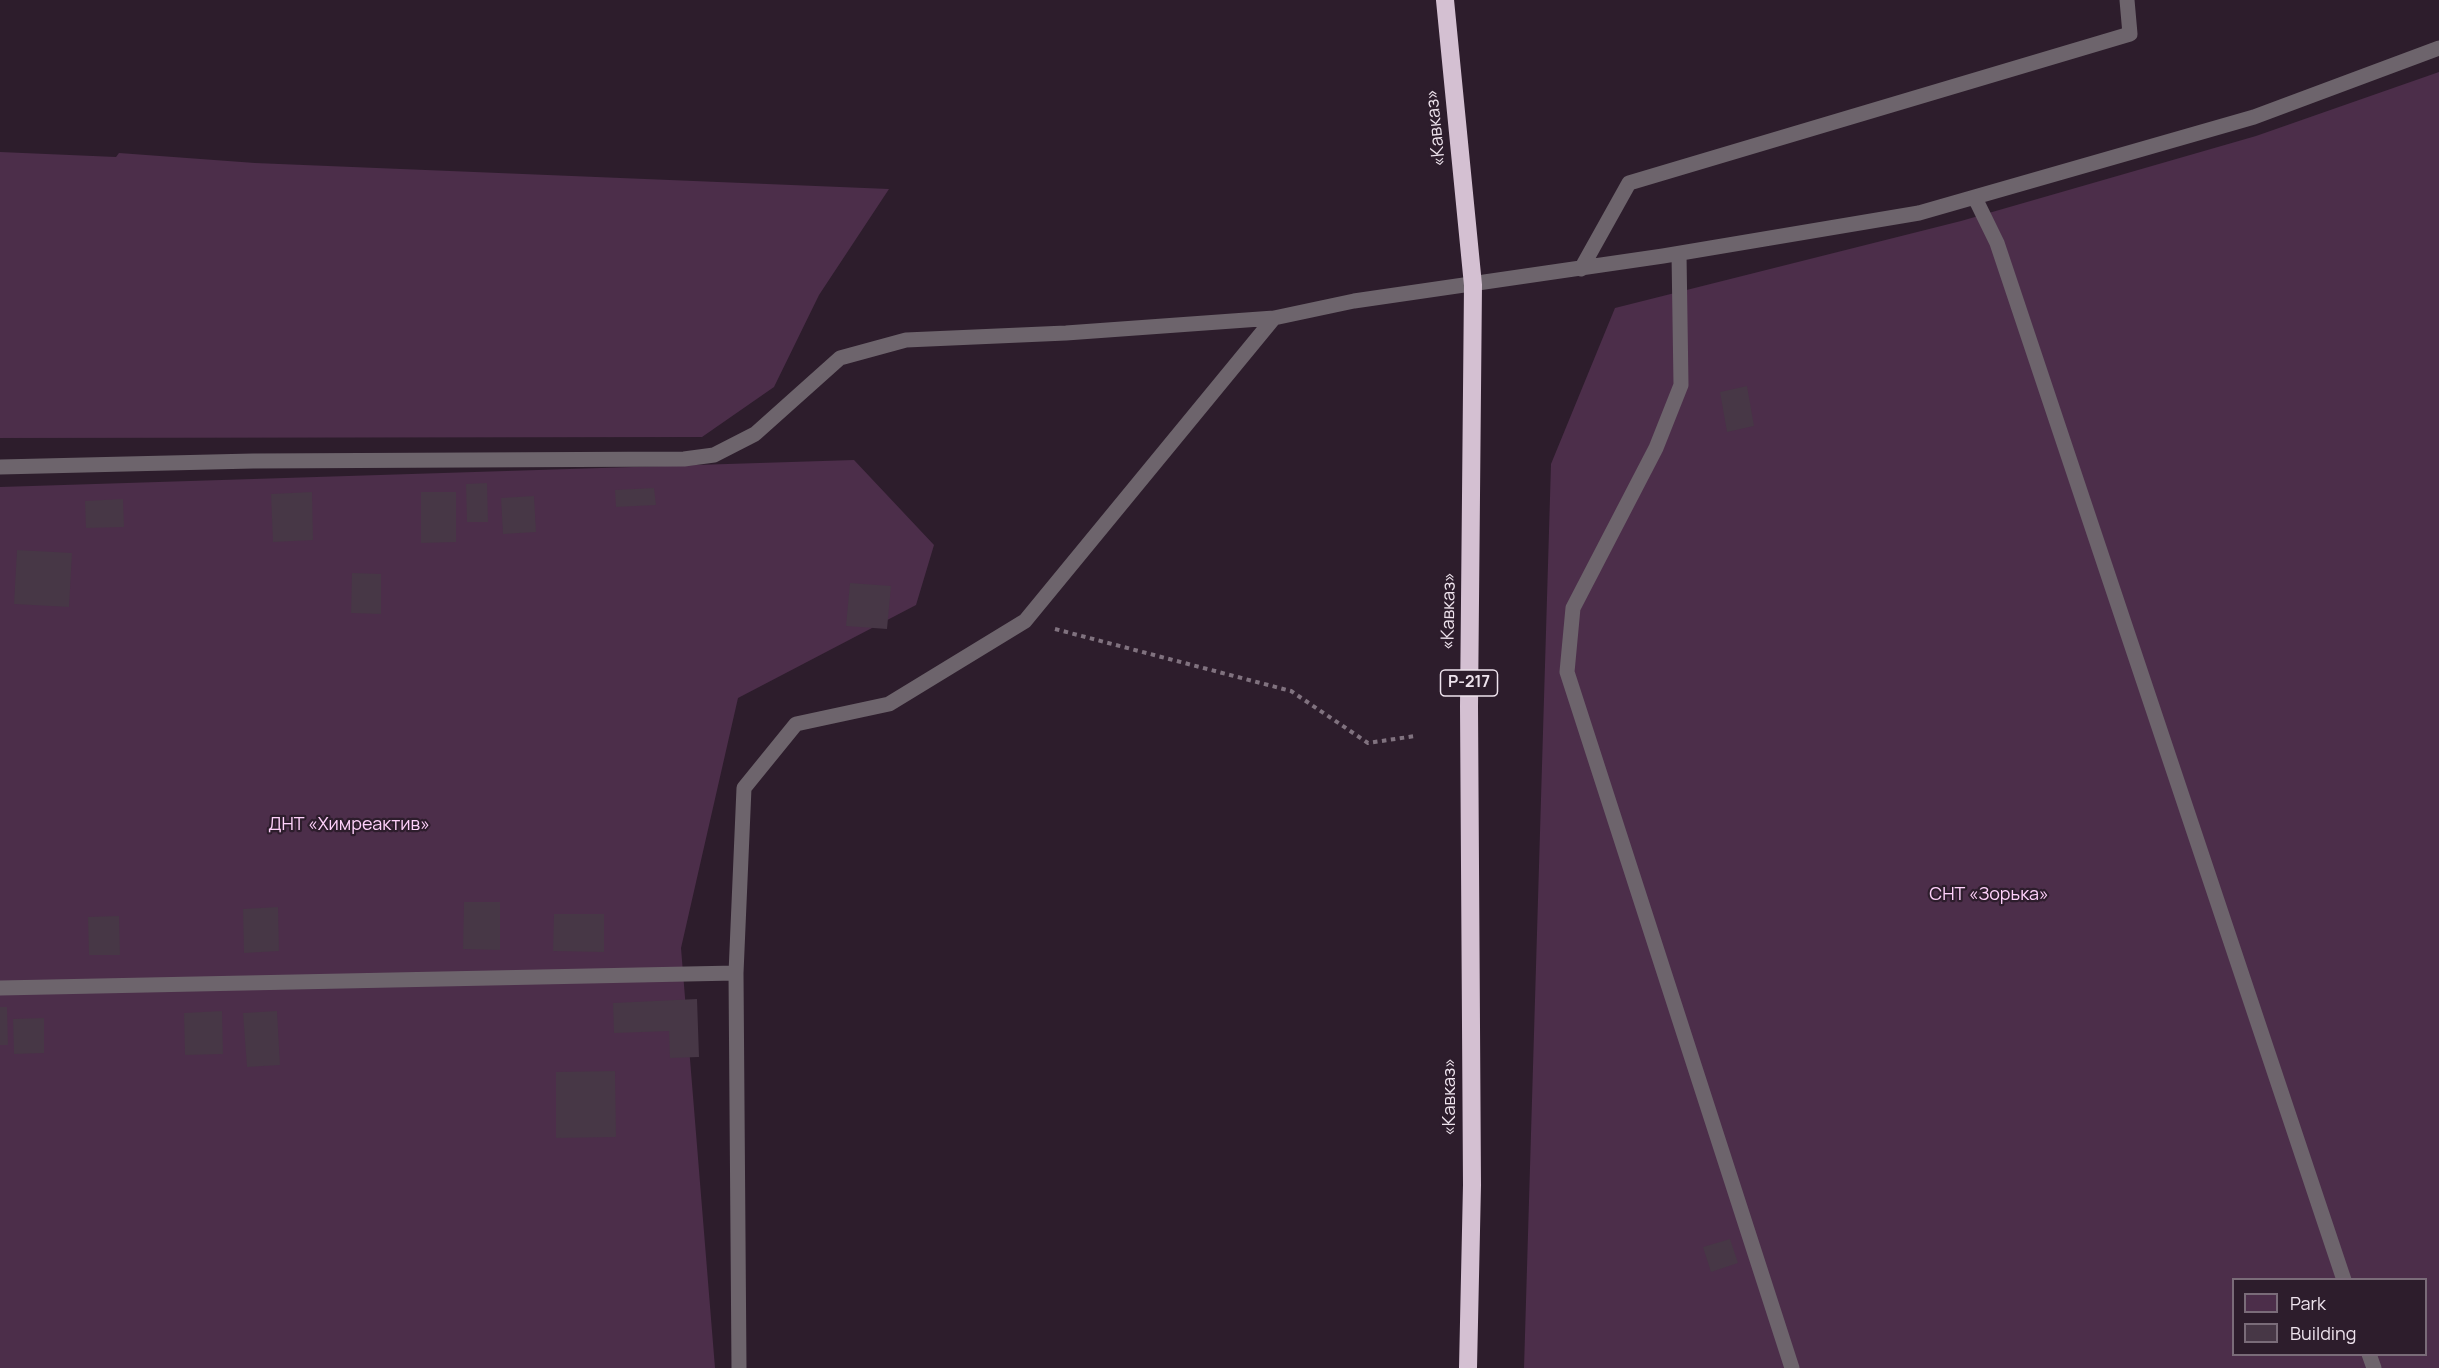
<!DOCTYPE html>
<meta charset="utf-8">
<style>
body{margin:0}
#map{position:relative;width:2439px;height:1368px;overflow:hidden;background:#2d1d2c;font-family:Manrope,sans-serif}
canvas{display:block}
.legend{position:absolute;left:2232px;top:1278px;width:195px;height:78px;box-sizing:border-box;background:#2d1d2c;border:2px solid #7a6c79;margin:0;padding:8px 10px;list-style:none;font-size:18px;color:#eee3ed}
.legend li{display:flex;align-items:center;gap:12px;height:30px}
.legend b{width:30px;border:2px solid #7a6c79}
</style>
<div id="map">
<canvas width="2439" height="1368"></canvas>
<ul class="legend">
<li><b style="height:16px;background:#4c2e4a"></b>Park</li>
<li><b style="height:16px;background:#473746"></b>Building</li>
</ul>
</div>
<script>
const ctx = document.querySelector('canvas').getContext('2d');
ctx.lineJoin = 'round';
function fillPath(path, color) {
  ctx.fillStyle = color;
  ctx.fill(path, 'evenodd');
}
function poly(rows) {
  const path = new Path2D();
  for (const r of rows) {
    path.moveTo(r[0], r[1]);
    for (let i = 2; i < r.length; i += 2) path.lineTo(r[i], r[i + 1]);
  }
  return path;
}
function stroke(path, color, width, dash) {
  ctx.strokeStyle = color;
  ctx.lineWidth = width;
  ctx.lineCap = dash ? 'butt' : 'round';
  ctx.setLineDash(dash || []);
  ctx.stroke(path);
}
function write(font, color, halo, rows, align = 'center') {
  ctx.font = font + ' Manrope,sans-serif';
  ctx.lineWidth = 4.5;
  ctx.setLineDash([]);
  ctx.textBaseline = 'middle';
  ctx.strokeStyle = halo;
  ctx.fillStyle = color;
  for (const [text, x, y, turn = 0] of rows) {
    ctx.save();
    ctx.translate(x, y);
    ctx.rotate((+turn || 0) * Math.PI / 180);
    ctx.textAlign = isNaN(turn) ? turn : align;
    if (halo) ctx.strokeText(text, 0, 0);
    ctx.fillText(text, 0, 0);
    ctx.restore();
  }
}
const green = poly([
 [2439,72,2439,1368,1524,1368,1551,464,1615,308,1961,221,2256,136],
 [2234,1280,2426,1280,2426,1354,2234,1354],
 [0,152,116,157,119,153,255,163,889,189,819,295,774,387,702,437,0,438],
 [854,460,934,545,916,605,738,698,681,948,715,1368,0,1368,0,487]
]);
const building = poly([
 [1747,386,1754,426,1727,432,1720,392],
 [487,483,488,522,467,522,466,484],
 [654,488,656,505,616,507,615,490],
 [312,492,313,540,273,542,271,494],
 [421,492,456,492,456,542,421,543],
 [534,496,536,532,503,534,501,498],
 [123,499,124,527,86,528,85,501],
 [17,550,72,553,69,607,14,604],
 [352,573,381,574,381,614,351,613],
 [850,583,891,586,887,629,846,626],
 [464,902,500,902,500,950,463,949],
 [278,907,279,951,244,953,243,909],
 [554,914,604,914,604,952,553,951],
 [119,916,120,955,89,955,88,917],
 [697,999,699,1057,670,1058,669,1031,614,1033,613,1003],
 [0,1007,7,1007,8,1045,0,1045],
 [222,1011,223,1054,185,1055,184,1013],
 [277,1011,280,1065,247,1067,243,1013],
 [44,1018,44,1053,14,1054,13,1019],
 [615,1071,616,1137,556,1138,556,1072],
 [1730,1239,1738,1263,1711,1272,1703,1247]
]);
const path = poly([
 [1055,629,1291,691,1368,743,1415,736]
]);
const lane = poly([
 [1975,198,1997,243,2344,1280],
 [1679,254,1681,385,1656,448,1573,608,1567,672,1792,1368],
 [1581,269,1629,183,2130,34,2127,0],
 [0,467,253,461,684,459,714,455,755,434,840,358,906,340,1066,333,1274,318,1354,301,1663,256,1919,213,2254,117,2439,48],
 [0,988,736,973],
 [2369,1354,2374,1368],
 [739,1368,736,973,744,788,796,724,889,704,1025,621,1274,318]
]);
const highway = poly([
 [1445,0,1473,285,1469,706,1472,1185,1468,1368]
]);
const shields = [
 [1469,683,57]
];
const shieldNames = [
 ["Р-217",1469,683]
];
const streetNames = [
 ["«Кавказ»",1436,128,-96],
 ["«Кавказ»",1449,611,-89],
 ["«Кавказ»",1450,1097,-90]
];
const parkNames = [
 ["ДНТ «Химреактив»",349,825],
 ["СНТ «Зорька»",1989,895]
];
fillPath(green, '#4c2e4a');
fillPath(building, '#473746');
stroke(path, '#80727f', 4, [4.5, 4.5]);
stroke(lane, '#6d646c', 15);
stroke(highway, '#d4c0d2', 18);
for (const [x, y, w] of shields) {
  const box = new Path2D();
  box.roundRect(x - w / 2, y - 13, w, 26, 4.5);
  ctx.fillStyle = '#2d1d2c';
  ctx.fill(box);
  stroke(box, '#eee3ed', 1.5);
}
write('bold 16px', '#eee3ed', null, shieldNames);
write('18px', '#eee3ed', '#2d1d2c', streetNames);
write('18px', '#ffd1fb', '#2d1d2c', parkNames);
</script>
